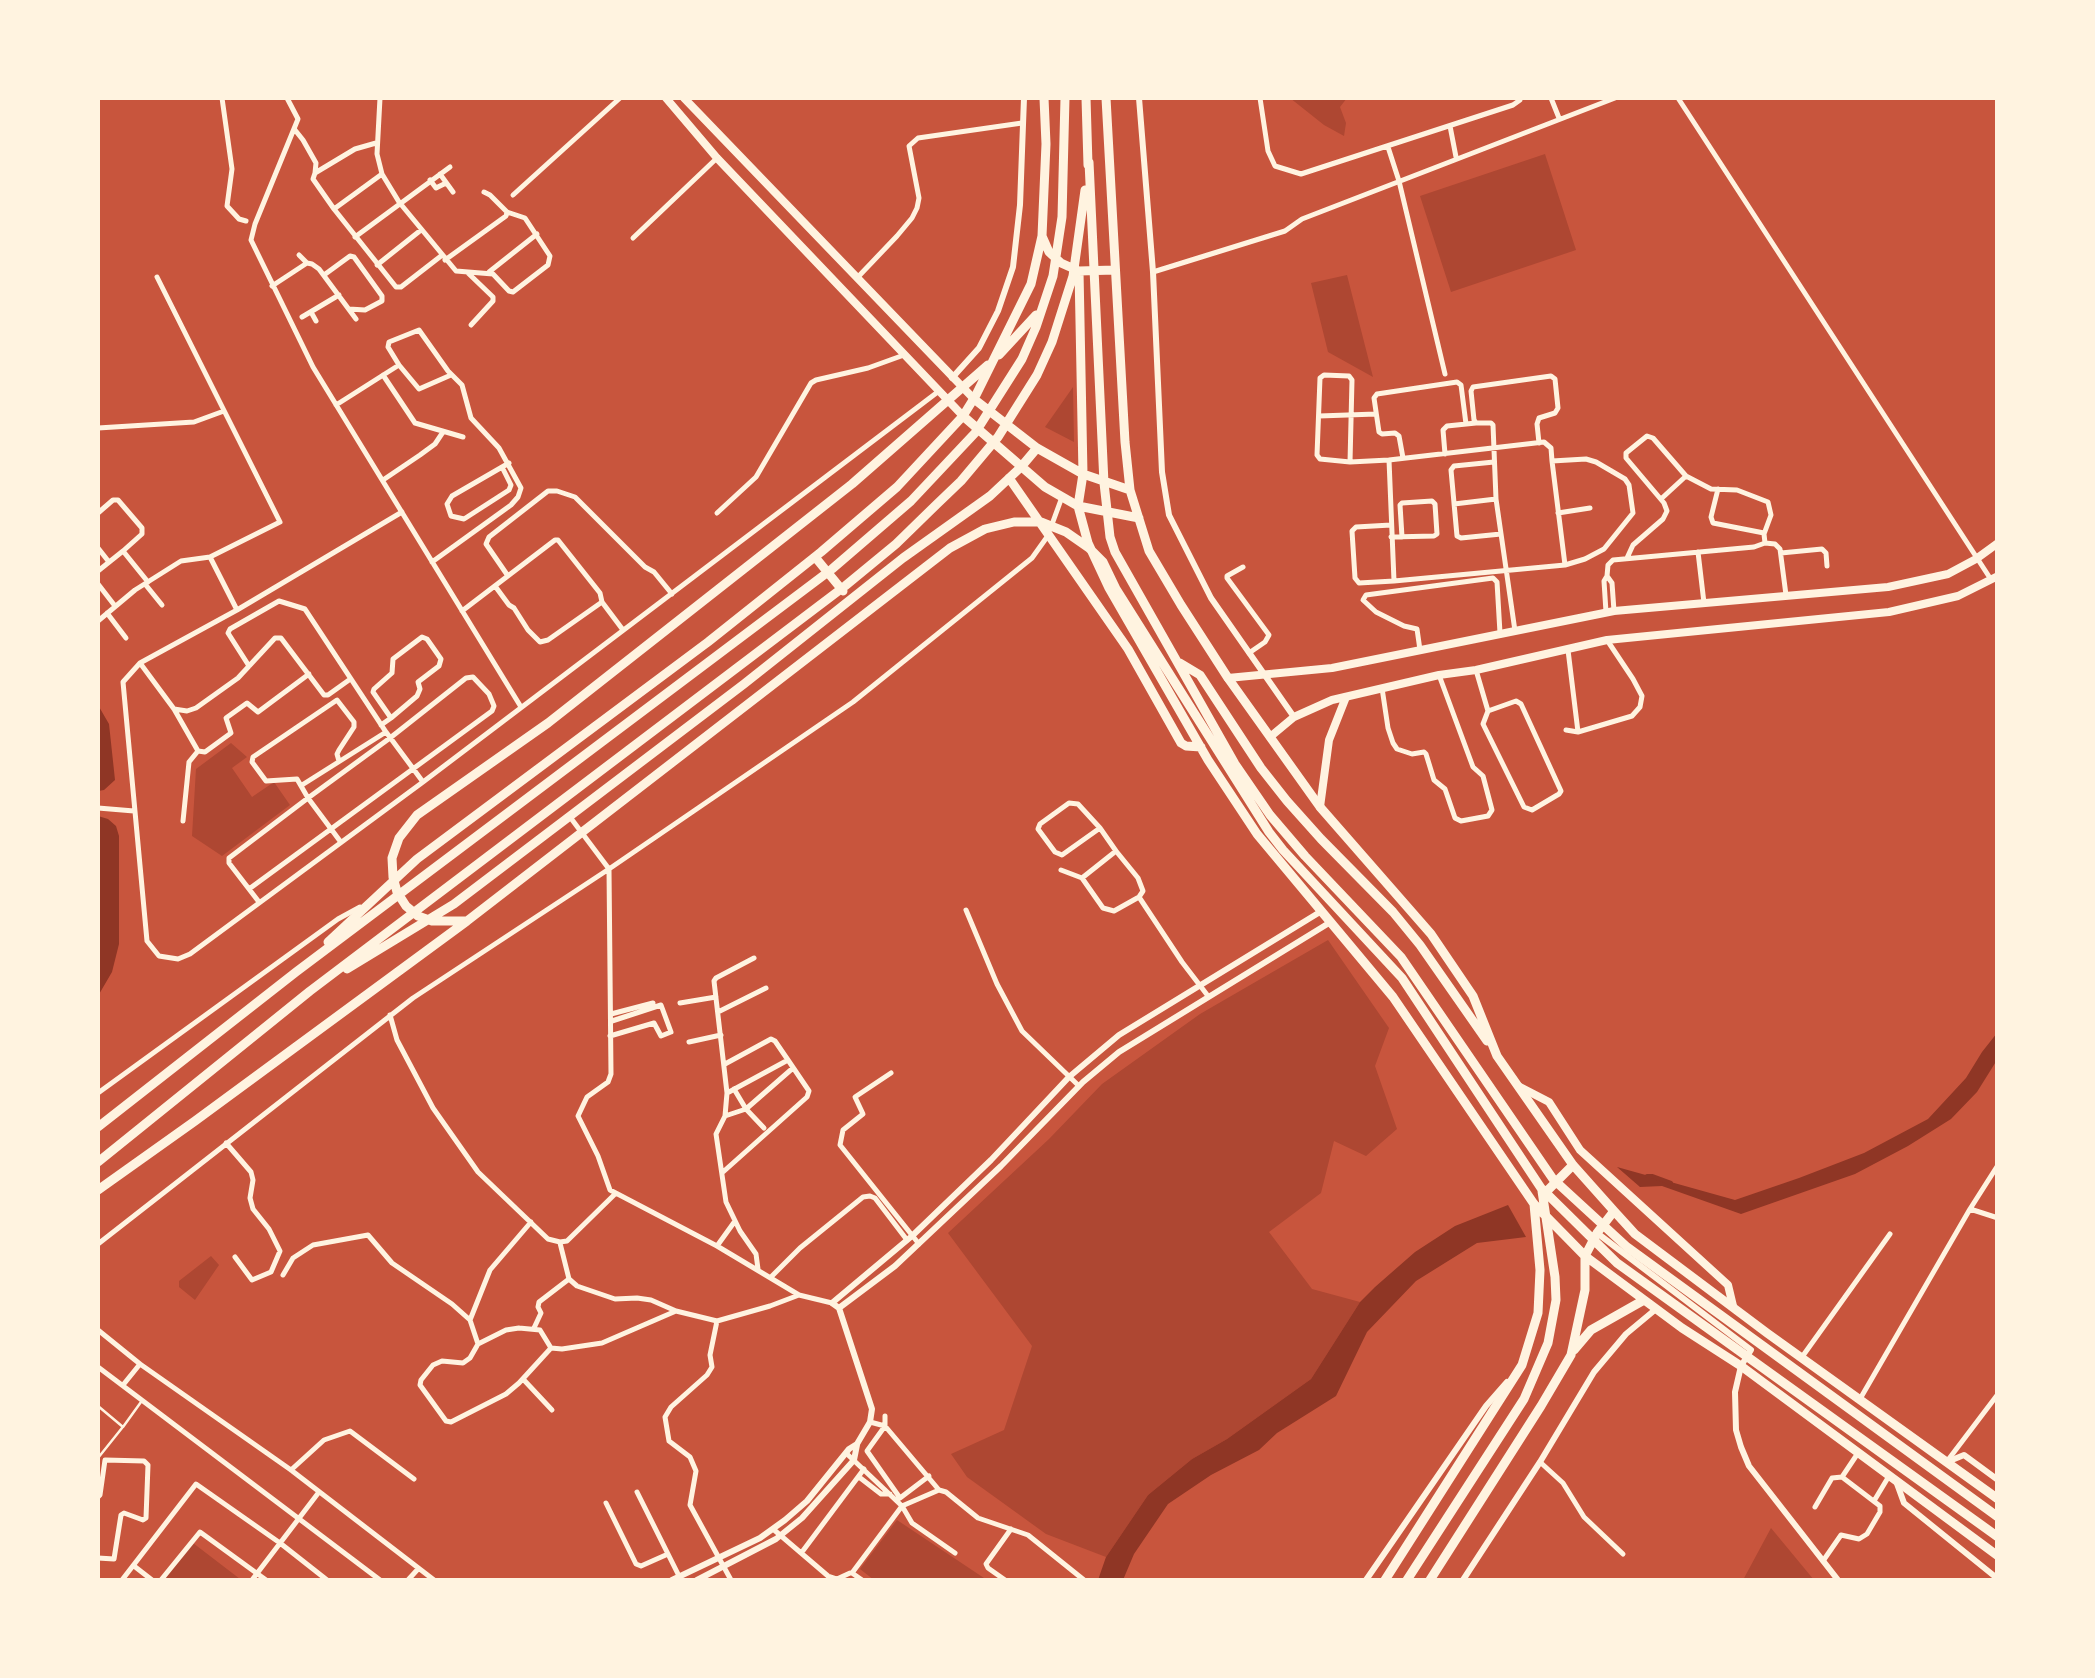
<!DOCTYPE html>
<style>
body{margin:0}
#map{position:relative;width:2095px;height:1678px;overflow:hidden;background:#c8553d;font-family:"Roboto Serif",serif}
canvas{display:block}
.frame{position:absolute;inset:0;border:100px solid #fff3e0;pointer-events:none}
</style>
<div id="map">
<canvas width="2095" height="1678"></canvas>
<div class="frame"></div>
</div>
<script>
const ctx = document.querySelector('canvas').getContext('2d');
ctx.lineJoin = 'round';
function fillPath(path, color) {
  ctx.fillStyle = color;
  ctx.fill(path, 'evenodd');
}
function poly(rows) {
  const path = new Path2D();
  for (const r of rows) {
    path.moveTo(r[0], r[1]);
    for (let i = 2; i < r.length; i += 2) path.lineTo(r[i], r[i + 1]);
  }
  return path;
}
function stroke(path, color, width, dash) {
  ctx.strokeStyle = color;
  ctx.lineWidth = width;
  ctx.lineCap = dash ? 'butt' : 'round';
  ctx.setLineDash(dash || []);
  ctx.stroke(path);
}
const green = poly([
 [1290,98,1347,98,1340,107,1346,123,1344,136,1324,125],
 [1545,154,1576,250,1451,292,1420,196],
 [1347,275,1373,377,1328,352,1311,283],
 [1073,387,1074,442,1045,427],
 [231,743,247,757,232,768,252,797,274,782,290,805,222,856,192,836,196,769],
 [1328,940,1389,1028,1375,1066,1397,1129,1366,1156,1334,1141,1321,1193,1269,1232,1312,1289,1360,1302,1311,1379,1227,1439,1192,1459,1148,1495,1106,1557,1046,1534,967,1477,951,1454,1004,1430,1032,1346,948,1233,1049,1139,1102,1084,1200,1014],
 [211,1256,219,1265,195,1300,179,1287,179,1281],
 [897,1520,987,1580,874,1580,860,1569],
 [1771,1528,1814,1580,1743,1580],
 [193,1543,240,1579,239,1580,164,1580]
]);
const water = poly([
 [98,705,109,724,115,780,104,790,98,791],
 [98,816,108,819,116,826,119,836,119,944,112,972,98,996],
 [1997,1033,1997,1060,1977,1092,1951,1119,1908,1146,1855,1174,1741,1214,1662,1186,1640,1187,1617,1167,1735,1200,1799,1178,1864,1153,1928,1119,1966,1078,1982,1052],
 [1508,1205,1526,1237,1477,1243,1416,1281,1367,1332,1336,1396,1277,1433,1259,1450,1211,1475,1168,1504,1134,1554,1123,1580,1098,1580,1106,1557,1148,1495,1192,1459,1227,1439,1311,1379,1360,1302,1375,1287,1415,1252,1455,1226]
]);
const stream = poly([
 [1647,1176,1652,1176,1671,1183]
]);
const service = poly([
 [98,1406,123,1427,141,1402],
 [98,1458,122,1428]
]);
const minor = poly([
 [222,98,232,169,227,206,239,219,246,221],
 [287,98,298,119,255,224,251,240,313,367,521,707],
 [380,98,377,154,382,174,399,202,456,271,493,274,509,291,513,292,548,265,550,256,525,218,507,212],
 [1260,98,1268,151,1275,166,1301,174,1513,105,1520,100,1520,98],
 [1551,98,1559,118],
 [1678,98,1990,578],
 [1450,126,1456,157],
 [295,130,303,140,316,163,315,173],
 [1388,147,1399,181,1445,374],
 [382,174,334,209,396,287,401,287,441,256],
 [440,174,453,192],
 [430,180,436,188,446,183],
 [513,195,620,98],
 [334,209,313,179,315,173,355,149,376,143],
 [355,237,450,167],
 [633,238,717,158],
 [299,255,307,263],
 [445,260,506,216,507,212,490,195,484,192],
 [377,265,421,230],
 [489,272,537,234],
 [1153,272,1285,231,1302,219,1615,98],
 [468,273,493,297,493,301,471,325],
 [324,275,350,256,354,257,382,296,382,301,365,310,349,309],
 [157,277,280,522,210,557,237,610],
 [857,278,897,236,912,218,917,208,919,198,909,146,918,138,1022,123],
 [272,286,307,263,312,264,319,269,356,319],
 [311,312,316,321],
 [302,317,339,295],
 [399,365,419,389,451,375],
 [383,375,415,423,463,437],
 [336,405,399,365,388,347,389,342,419,330,448,371,462,385,471,418,499,448,521,488,518,497,511,505,432,562],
 [1319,416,1376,414],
 [98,428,194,422,224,411],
 [1445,454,1443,430,1447,426,1476,423],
 [1403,458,1399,436,1395,433,1382,434,1379,432,1374,398,1377,394,1457,382,1461,385,1466,424],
 [1552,461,1586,459,1596,462,1625,479,1629,485,1633,513,1604,549,1585,559,1565,565,1394,581,1389,460,1544,442,1551,448,1552,461,1565,565],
 [1350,462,1352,380,1349,376,1324,375,1320,378,1317,455,1320,459,1350,462,1389,460],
 [1494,462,1454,466,1451,470,1457,536,1461,538,1501,534],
 [502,467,511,485,509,490,464,519,451,516,447,504,452,496,509,463],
 [383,480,420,455,435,444,443,432],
 [1718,489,1711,517,1713,523,1764,533],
 [1661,499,1686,476],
 [1454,504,1496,499],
 [402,512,237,610,140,663,123,682,147,941,159,956,178,959,190,954,423,782,939,391],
 [98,513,113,500,118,500,142,528,142,534,123,551],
 [717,513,756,477,811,383,816,380,868,368,904,355],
 [1558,513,1590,508],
 [1391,525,1356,527,1352,531,1355,578,1359,583,1394,581],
 [1051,527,1062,497],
 [1391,537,1434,536,1437,534,1435,504,1432,501,1402,503,1400,505,1402,537],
 [98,548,109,562],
 [1698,552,1704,603],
 [1781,553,1822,549,1826,553,1827,566],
 [1627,558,1633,545,1663,519,1667,511,1664,503,1626,458,1626,453,1647,436,1653,438,1686,476,1711,489,1737,490,1768,502,1771,515,1764,534,1765,543],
 [1243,567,1227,576,1227,578,1269,635,1265,642,1249,653],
 [98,571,123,551,148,582],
 [508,576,486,544,489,537,548,491,557,491,575,497,645,567,654,572,672,594],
 [1607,576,1612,583,1614,611],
 [98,584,115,606],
 [145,584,162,605],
 [495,586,509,605,514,608,528,630,540,642,548,640,602,602],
 [462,611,555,540,558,540,600,593,602,602,623,630],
 [1606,612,1604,581,1607,576,1608,565,1613,560,1754,547,1765,543,1775,544,1780,549,1786,595],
 [107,613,126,638],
 [98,621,135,590,181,561,210,557],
 [1515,631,1496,499,1493,425,1491,423,1476,423,1474,420,1471,391,1473,387,1551,376,1555,379,1558,408,1555,413,1539,418,1537,424,1539,443],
 [1420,650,1417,629,1404,626,1376,612,1363,600,1366,595,1493,578,1497,582,1500,633],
 [1568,650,1578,732],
 [140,663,174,709,198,751,205,752,231,733,226,718,247,703,258,712,309,674],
 [249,666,228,633,230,629,279,601,305,609,386,732],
 [1476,670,1488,711,1516,701,1521,704,1561,791,1559,794,1532,810,1524,807,1483,724,1488,711],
 [1382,688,1388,728,1393,743,1397,749,1412,754,1424,752,1426,754,1434,780,1445,789,1455,818,1461,821,1488,816,1492,810,1483,776,1473,767,1439,675],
 [174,709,187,711,196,708,238,678,275,638,281,638,324,695,328,695,349,680],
 [381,725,391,718,417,696,420,689,418,682,439,666,441,659,427,639,422,637,393,659,392,673,374,689,373,692,391,718],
 [1566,730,1578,732,1632,716,1640,707,1642,696,1633,679,1607,640],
 [302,785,386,732,423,782],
 [98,808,134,811],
 [570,817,609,869],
 [183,821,189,762,198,751],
 [1100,828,1062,855,1055,852,1038,829,1040,824,1069,803,1078,804,1100,828,1116,851],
 [609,869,611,1074,608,1082,587,1097,578,1116,598,1156,610,1190,717,1246,799,1295,832,1303],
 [1061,870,1082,878],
 [249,889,492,711,494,706,489,694,473,677,466,678,390,738,308,798,297,779,266,781,252,762,253,757,337,700,354,722,354,727,339,750,337,754,339,761],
 [1139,897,1114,911,1103,908,1082,878,1116,851,1138,878,1143,891,1139,897,1182,962,1208,996],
 [259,902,229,863,229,858,308,798,340,841],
 [966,910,997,984,1022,1031,1079,1086],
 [754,958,716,978,714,981,727,1093,725,1116,716,1134,726,1202,740,1231,756,1254,758,1269],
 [680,1003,716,997],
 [718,1012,766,988],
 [611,1014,653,1003],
 [390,1015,397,1040,433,1108,478,1172,548,1239,560,1242,567,1241,615,1194],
 [610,1036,654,1023,661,1036,671,1032,661,1005,612,1021],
 [689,1042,721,1035],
 [725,1064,771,1039,775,1041,788,1060,729,1092],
 [891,1073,855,1097,863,1114,843,1130,840,1145,919,1244],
 [734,1089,746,1109,764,1128],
 [98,1093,338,919,360,907],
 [725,1116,746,1109,793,1068],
 [226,1143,251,1172,253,1180,250,1198,253,1209,269,1229,280,1251,271,1272,252,1280,235,1257],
 [723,1172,807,1097,809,1091,788,1060],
 [1970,1209,1998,1165],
 [560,1243,569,1279,577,1286,615,1299,637,1298,651,1300,676,1311],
 [98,1244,413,998,609,869,853,702,1032,558,1047,537],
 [717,1246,735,1221],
 [283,1275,293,1258,313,1245,368,1235,392,1263,452,1304,470,1320],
 [771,1277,800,1248,863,1197,870,1196,875,1198,907,1240],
 [519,1328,540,1330,551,1348,519,1383,506,1394,451,1422,446,1421,420,1385,421,1380,433,1365,442,1361,463,1363,470,1358,478,1344,506,1330,519,1328],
 [534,1328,541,1313,538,1307,539,1302,569,1279],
 [98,1330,140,1364,291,1470,434,1580],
 [478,1344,470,1320,490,1270,531,1222],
 [551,1348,562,1349,602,1343,676,1311,717,1321],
 [1802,1357,1890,1234],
 [98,1367,380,1580],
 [523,1379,552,1410],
 [123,1385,140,1364],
 [1860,1399,1970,1209,1998,1218],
 [885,1416,885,1426,867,1451,900,1498,929,1476],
 [870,1422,885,1426,939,1490],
 [846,1453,902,1506,939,1490,946,1492,978,1518,1028,1535,1084,1580],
 [1948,1460,1998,1394],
 [1540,1462,1563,1483,1584,1517,1623,1554],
 [291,1470,324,1440,350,1431,414,1479],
 [859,1477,881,1494,890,1494],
 [637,1492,681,1580],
 [98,1497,100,1495,105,1460,144,1461,148,1465,146,1518,143,1520,124,1513,121,1515,114,1559,98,1558],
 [1874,1501,1889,1476],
 [606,1503,636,1564,641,1566,668,1554],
 [1815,1507,1832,1478,1842,1477,1858,1453],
 [773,1529,828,1576,837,1579,850,1573],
 [802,1552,864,1469],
 [1823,1561,1841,1535,1859,1539,1867,1534,1880,1512,1880,1506,1842,1477],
 [134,1566,152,1580],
 [122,1580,196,1484,280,1543,327,1580],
 [161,1580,200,1532,266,1580],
 [252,1580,319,1492],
 [408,1580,418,1569],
 [731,1580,690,1505,696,1471,690,1457,669,1441,665,1417,671,1407,707,1375,712,1367,710,1355,717,1321,770,1306,799,1295],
 [862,1580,852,1573,902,1506,912,1523,955,1553],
 [1005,1580,988,1568,986,1564,1011,1529]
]);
const tertiary = poly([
 [1139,98,1153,272,1162,472,1169,515,1211,598,1294,717],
 [952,378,979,348,998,311,1013,267,1020,205,1024,98],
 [1597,1233,1751,1350,1741,1366,1735,1392,1736,1430,1741,1447,1749,1466,1838,1580],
 [839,1308,895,1266,1001,1166,1083,1082,1119,1052,1329,923],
 [1947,1462,1964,1455,1998,1480],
 [1896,1481,1904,1503,1998,1579],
 [672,1580,760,1538,785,1520,807,1501,849,1449,857,1444,870,1422,872,1409,839,1308,832,1303,912,1236,991,1160,1069,1077,1119,1035,1320,912],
 [697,1580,776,1539,802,1518,854,1460,857,1445],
 [1366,1580,1486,1406,1507,1382],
 [1463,1580,1540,1462,1594,1372,1626,1334,1656,1309]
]);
const secondary = poly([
 [1228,678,1332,668,1614,611,1888,587,1948,574,1976,559,1998,543],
 [1270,737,1294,717,1332,700,1439,675,1476,670,1607,640,1889,612,1958,596,1998,576],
 [1320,807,1329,740,1346,697]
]);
const primary = poly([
 [666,98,717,158,963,416],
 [684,98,974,399],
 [1520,1087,1549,1102,1580,1150,1728,1285,1733,1306]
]);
const trunk = poly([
 [1086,98,1088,165],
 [1106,98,1125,442,1130,490,1149,551,1181,605,1228,678,1320,807,1431,934,1473,996,1497,1056,1573,1165,1614,1211,1635,1234,1767,1333,1998,1499],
 [1089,162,1104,483,1110,537,1115,552,1235,764,1270,815,1305,856,1401,957,1553,1179,1627,1247,1998,1517],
 [1042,236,1049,252,1061,263,1079,271,1115,270],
 [1079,271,1083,474,1078,506,1088,543,1109,588,1208,760,1257,834,1393,997,1534,1204,1585,1256,1682,1328,1741,1366,1998,1556],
 [999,355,1036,315],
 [974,399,1037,448,1083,474,1130,490],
 [963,416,1045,487,1078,506,1139,518],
 [1009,478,1128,649,1181,743,1186,746,1201,747],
 [815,557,843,591],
 [1180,663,1200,675,1261,768,1287,801,1321,839,1393,912,1420,945,1487,1041],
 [467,921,432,921,418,916,406,906,397,892,393,877,392,858,399,838,417,815,548,723,852,484,988,365],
 [328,942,417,859,708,642,821,552,897,487,963,416,976,395,1031,284,1042,236,1046,144,1044,98],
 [347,969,454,904,744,684,903,558,990,496,1021,467,1037,448],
 [98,1127,296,972,832,569,911,501,975,433,1022,359,1036,327,1053,276,1062,217,1065,98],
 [98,1162,310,991,845,586,896,544,937,504,961,481,998,437,1037,375,1052,342,1073,276,1085,190],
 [98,1190,195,1121,467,921,950,548,985,529,1014,522,1041,522,1066,532,1089,548,1103,562,1116,589,1269,832,1283,850,1402,978,1541,1188,1617,1263,1998,1537],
 [1543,1195,1573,1165],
 [1574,1350,1591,1330,1644,1300],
 [1385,1580,1522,1365,1538,1313,1540,1270,1534,1204],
 [1407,1580,1524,1399,1548,1343,1556,1300,1555,1277,1542,1191],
 [1430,1580,1541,1406,1571,1355,1585,1290,1585,1256,1597,1233,1614,1211]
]);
fillPath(green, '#ae4732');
fillPath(water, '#8f3625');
stroke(stream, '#8f3625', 4);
stroke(service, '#fff3e0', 2.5);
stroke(minor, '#fff3e0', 5);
stroke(tertiary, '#fff3e0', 6);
stroke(secondary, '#fff3e0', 8);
stroke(primary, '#fff3e0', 8);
stroke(trunk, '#fff3e0', 9);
</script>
